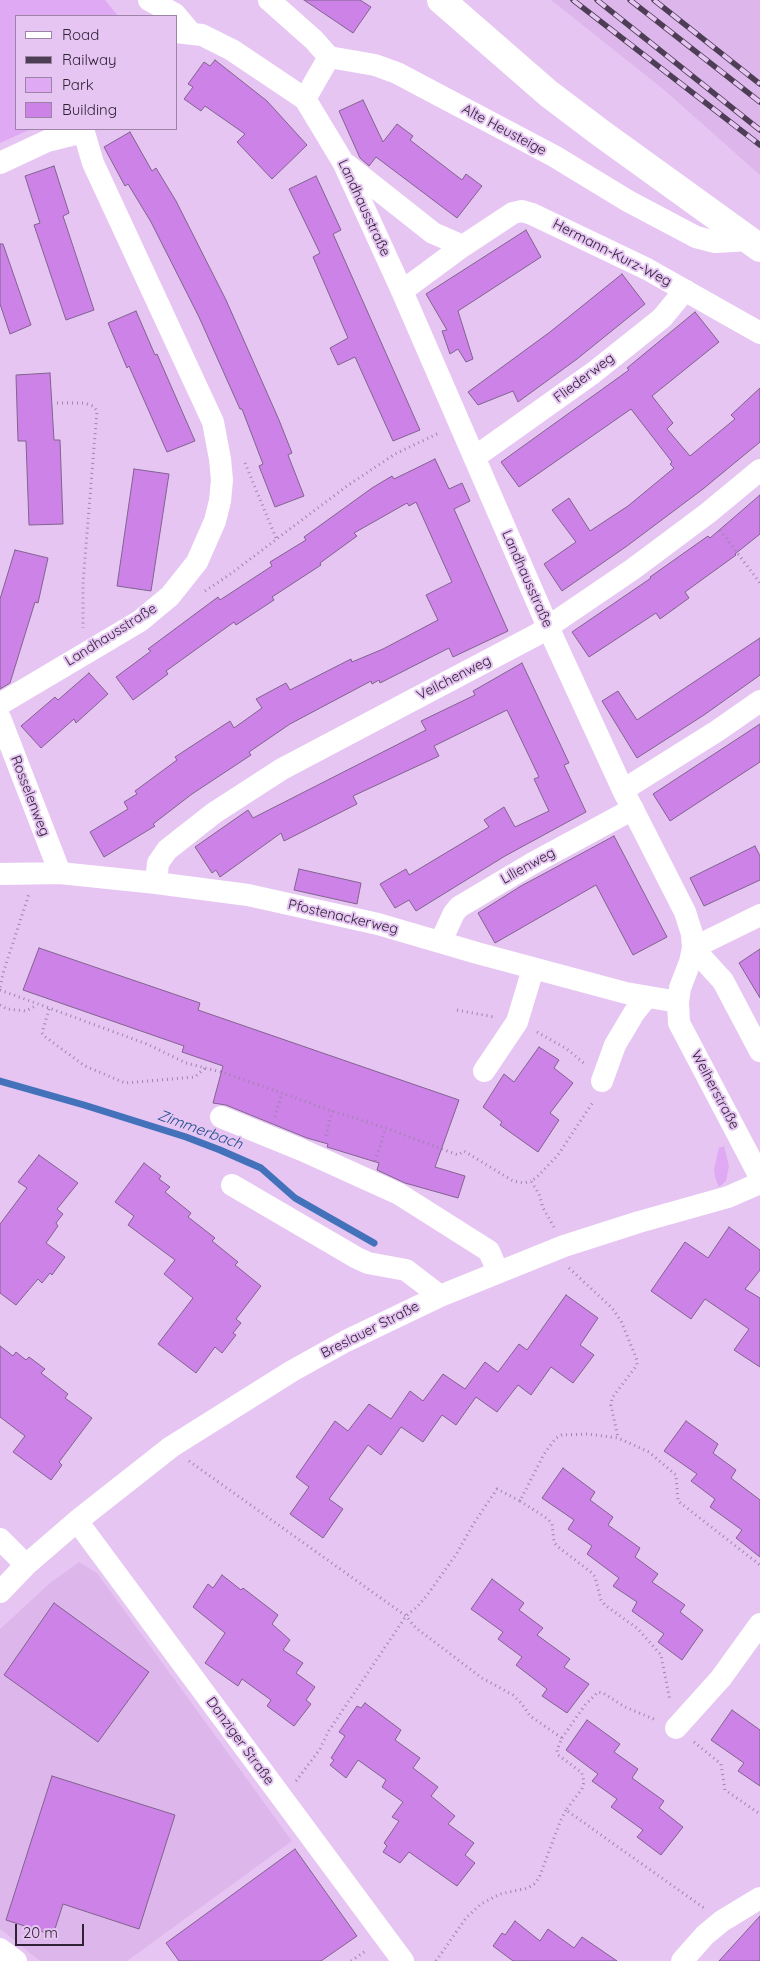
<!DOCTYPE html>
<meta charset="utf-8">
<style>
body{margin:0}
#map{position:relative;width:760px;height:1961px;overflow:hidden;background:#e6c5f3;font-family:Quicksand,sans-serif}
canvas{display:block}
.legend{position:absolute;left:15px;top:15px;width:162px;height:115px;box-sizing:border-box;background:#e6c5f3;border:1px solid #9d84a7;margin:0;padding:6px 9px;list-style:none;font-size:15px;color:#2f2234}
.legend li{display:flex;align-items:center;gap:10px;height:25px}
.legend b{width:25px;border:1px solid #9d84a7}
.scale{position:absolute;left:15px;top:1924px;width:69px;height:22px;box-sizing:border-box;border:2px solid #2f2234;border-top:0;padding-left:6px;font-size:15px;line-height:18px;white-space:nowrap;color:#2f2234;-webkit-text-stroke:4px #e6c5f3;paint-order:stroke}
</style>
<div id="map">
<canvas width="760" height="1961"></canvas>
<ul class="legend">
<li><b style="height:6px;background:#fff"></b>Road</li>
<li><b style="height:6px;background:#4e3e55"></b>Railway</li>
<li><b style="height:14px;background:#dfa9f3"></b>Park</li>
<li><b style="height:14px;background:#cd82e8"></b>Building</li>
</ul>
<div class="scale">20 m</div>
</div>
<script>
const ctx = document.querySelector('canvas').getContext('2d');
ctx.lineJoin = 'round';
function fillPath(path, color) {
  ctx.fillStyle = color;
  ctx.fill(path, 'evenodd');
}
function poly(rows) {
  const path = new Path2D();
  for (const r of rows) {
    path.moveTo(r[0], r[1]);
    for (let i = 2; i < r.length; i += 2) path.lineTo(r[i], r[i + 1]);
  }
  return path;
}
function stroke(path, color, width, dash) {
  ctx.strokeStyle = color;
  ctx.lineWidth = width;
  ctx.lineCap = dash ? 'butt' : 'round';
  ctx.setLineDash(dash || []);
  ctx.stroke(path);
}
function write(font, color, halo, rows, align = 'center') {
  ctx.font = font + ' Quicksand,sans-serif';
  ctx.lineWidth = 4;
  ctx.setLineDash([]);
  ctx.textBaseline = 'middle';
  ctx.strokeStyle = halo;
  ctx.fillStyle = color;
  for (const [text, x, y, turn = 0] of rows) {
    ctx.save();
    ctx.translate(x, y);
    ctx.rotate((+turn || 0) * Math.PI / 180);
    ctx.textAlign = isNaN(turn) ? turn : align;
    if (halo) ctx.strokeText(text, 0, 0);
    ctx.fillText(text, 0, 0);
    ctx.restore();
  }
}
const built = poly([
 [551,0,760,0,760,175,663,89],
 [79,1562,97,1573,292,1841,127,1961,40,1961,0,1929,0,1629,50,1583]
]);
const green = poly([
 [0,0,105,0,118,16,16,16,16,129,31,129,0,143],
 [724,1146,729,1166,726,1181,719,1187,715,1177,714,1169,719,1148]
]);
const stream = poly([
 [0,1081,84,1105,186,1137,220,1150,261,1168,295,1198,374,1243]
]);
const building = poly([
 [304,0,360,0,371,7,353,33,304,0],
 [215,60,267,101,307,145,272,179,237,142,245,134,205,106,201,111,184,99,193,87,188,84,204,62,210,66,215,60],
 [363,100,383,142,397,124,413,136,410,140,462,180,466,174,482,186,457,218,376,157,369,166,360,158,339,111,363,100],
 [130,132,152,171,156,168,176,201,226,300,279,420,292,453,288,455,304,496,275,507,259,466,263,464,242,409,240,409,199,317,151,222,128,184,125,186,104,147,130,132],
 [54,166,69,213,63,216,94,310,66,320,34,225,40,223,25,176,54,166],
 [316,176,341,230,333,234,420,430,393,441,355,357,338,365,330,348,348,338,313,257,320,253,289,189,316,176],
 [526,230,541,257,458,311,473,359,466,362,458,349,450,354,442,331,447,330,426,294,526,230],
 [0,244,3,244,31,325,10,334,0,304,0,244],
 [622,274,645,304,577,359,518,402,513,391,478,405,468,392,550,332,622,274],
 [136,311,155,355,157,354,195,441,167,452,129,366,127,368,108,323,136,311],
 [695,312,719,342,652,396,673,423,667,429,690,456,735,419,731,415,760,388,760,442,703,489,627,546,562,591,544,564,576,542,552,510,569,498,590,531,628,506,674,468,670,464,672,462,631,409,519,487,501,462,629,370,627,368,695,312],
 [50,373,54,440,60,440,63,524,29,525,26,441,18,441,16,375,50,373],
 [435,459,449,489,462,483,470,501,454,509,508,631,453,657,449,648,380,683,379,680,372,684,371,681,290,724,249,752,251,755,192,794,153,824,155,826,104,857,90,832,128,809,124,802,137,794,135,791,177,760,175,757,230,721,234,728,262,708,256,699,286,683,290,690,351,659,352,662,383,649,438,620,426,595,452,582,416,502,409,506,407,503,354,533,357,536,320,563,321,565,272,597,274,600,236,625,234,622,166,671,168,674,133,700,116,677,151,651,148,649,218,597,220,600,272,566,270,562,306,540,304,537,372,488,392,476,394,479,435,459],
 [134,469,169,474,151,591,117,586,134,469],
 [760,495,760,534,735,554,736,555,685,592,689,598,660,619,656,613,589,657,572,632,651,578,650,577,708,536,710,538,760,495],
 [15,550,48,558,38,603,35,602,10,683,0,689,0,599,15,550],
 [760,638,760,675,704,715,637,758,602,701,618,691,637,720,760,638],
 [522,663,569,763,564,765,586,812,505,856,416,911,409,900,395,908,380,884,406,869,409,875,489,827,484,820,504,807,515,827,549,811,534,779,539,777,507,710,434,746,439,756,353,796,357,804,284,841,281,833,220,877,216,870,212,873,195,847,248,810,253,818,426,730,421,721,475,695,473,691,522,663],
 [89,673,108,694,76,723,74,719,41,748,21,726,55,697,58,700,89,673],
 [760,724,760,762,670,821,653,794,760,724],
 [614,836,667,937,633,955,596,885,495,943,478,913,521,886,614,836],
 [755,846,760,856,760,880,704,906,690,878,755,846],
 [299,869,361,883,357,904,294,890,299,869],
 [39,948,200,1003,198,1010,459,1100,435,1167,465,1176,458,1198,405,1183,377,1170,379,1163,327,1147,328,1144,307,1138,226,1105,213,1103,223,1066,182,1052,184,1046,23,990,39,948],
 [760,949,760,998,739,963,760,949],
 [539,1047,559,1060,554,1068,573,1083,550,1113,559,1120,538,1152,500,1125,502,1122,483,1107,504,1074,514,1082,539,1047],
 [39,1155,78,1183,57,1209,63,1214,56,1223,58,1226,46,1243,65,1257,52,1275,50,1273,42,1283,38,1279,16,1305,0,1293,0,1224,27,1188,18,1182,39,1155],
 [144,1163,161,1176,159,1179,170,1187,165,1192,191,1213,188,1217,215,1238,212,1241,238,1262,235,1265,261,1286,236,1319,241,1323,233,1333,236,1335,222,1353,215,1347,196,1373,158,1344,193,1298,164,1274,175,1260,128,1225,134,1216,115,1202,144,1163],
 [729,1227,760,1250,760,1270,745,1289,760,1298,760,1367,734,1350,749,1329,705,1299,691,1319,651,1291,685,1242,708,1258,729,1227],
 [566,1295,598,1318,580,1345,594,1355,573,1383,551,1367,531,1395,518,1385,497,1412,476,1397,456,1425,442,1415,423,1442,401,1427,381,1455,368,1445,329,1499,343,1509,323,1538,290,1514,309,1487,296,1477,335,1421,348,1431,369,1404,391,1419,410,1391,423,1401,443,1374,465,1389,485,1362,498,1372,519,1344,527,1350,566,1295],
 [0,1346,13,1356,16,1352,26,1360,29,1357,45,1369,41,1373,68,1394,65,1398,92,1418,59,1462,62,1465,51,1480,13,1452,25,1436,0,1417,0,1346],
 [686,1421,718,1444,713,1453,736,1470,731,1478,760,1500,760,1557,736,1538,742,1530,710,1507,715,1499,691,1481,697,1474,664,1451,686,1421],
 [563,1468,595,1492,590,1500,613,1517,608,1525,640,1548,635,1557,658,1574,652,1582,685,1605,680,1612,703,1630,682,1660,658,1642,664,1634,632,1611,637,1602,613,1586,619,1578,587,1554,592,1546,568,1529,574,1520,542,1498,563,1468],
 [222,1575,241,1590,243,1588,278,1615,272,1624,290,1640,283,1650,303,1663,296,1673,315,1687,306,1700,311,1704,294,1726,267,1706,271,1700,242,1679,238,1686,205,1663,225,1633,193,1607,208,1584,213,1588,222,1575],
 [492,1579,524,1603,519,1610,543,1628,537,1635,570,1659,564,1667,589,1684,567,1713,542,1696,547,1689,516,1665,522,1657,498,1639,503,1632,471,1609,492,1579],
 [54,1603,149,1672,98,1742,4,1675,54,1603],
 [365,1703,401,1730,395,1740,420,1758,413,1768,438,1787,431,1796,455,1816,448,1824,474,1843,465,1855,475,1863,457,1886,409,1852,400,1863,383,1852,387,1846,384,1843,399,1821,392,1817,403,1802,382,1787,386,1780,358,1760,346,1778,330,1765,334,1760,331,1758,345,1736,339,1732,357,1706,361,1708,365,1703],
 [732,1710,760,1730,760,1786,738,1771,744,1763,711,1740,732,1710],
 [587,1720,620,1744,614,1752,638,1769,632,1778,664,1801,659,1808,683,1827,661,1855,637,1837,643,1830,611,1807,617,1799,592,1781,598,1774,566,1750,587,1720],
 [52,1776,175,1815,139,1929,63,1904,53,1935,6,1920,52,1776],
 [295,1849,357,1936,321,1961,179,1961,166,1943,295,1849],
 [760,1916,760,1961,719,1961,760,1916],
 [515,1921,540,1941,548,1929,574,1948,582,1937,617,1961,513,1961,493,1946,502,1933,505,1935,515,1921]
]);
const path = poly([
 [57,403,84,403,93,406,97,411,83,582,83,628],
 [245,463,276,538],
 [720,530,760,583],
 [205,591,229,575,347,486,395,454,439,433],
 [0,987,4,970,29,894],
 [0,990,147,1044,186,1063,225,1073,332,1111,386,1128,458,1155,464,1151,513,1181,524,1183,531,1181],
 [0,1005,7,1009,26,1011,37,1005],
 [49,1009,42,1033,44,1036,85,1066,125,1083,195,1077,205,1068],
 [457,1010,494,1017],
 [537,1032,567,1049,586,1065],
 [275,1117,282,1093],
 [326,1136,332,1111],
 [375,1161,386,1128],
 [554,1227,543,1208,539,1194,531,1181,537,1177,558,1155,593,1102],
 [569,1268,612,1308,621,1321,637,1360,637,1365,612,1398,611,1405,618,1438],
 [189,1461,406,1616,416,1628,482,1678,513,1695,522,1704,530,1716,562,1738,557,1750,558,1755,582,1773,584,1782,582,1789,566,1810,704,1908],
 [520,1501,548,1519,552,1524,554,1542,557,1546,592,1573,595,1577,601,1600,605,1605,638,1629,661,1655,670,1701],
 [562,1738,585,1705,598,1692,603,1693,625,1707,656,1720],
 [694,1742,721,1764,725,1790,760,1814],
 [296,1781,320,1749,328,1732,406,1616,418,1606,428,1594,457,1553,474,1523,497,1489,520,1501,544,1454,556,1438,562,1435,588,1434,618,1438,649,1452,676,1475,678,1501,760,1565],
 [351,1961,367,1950],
 [436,1961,466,1918,481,1904,500,1894,528,1888,534,1884,539,1878,560,1822,566,1810]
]);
const minor = poly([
 [149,0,175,14,191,33],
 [269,0,314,40,329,57,375,65,397,73,554,156,628,201,696,237,715,242,750,240],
 [176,32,202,35,232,50,305,99],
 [329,57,305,99,343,162,402,291,548,627,623,790,685,912,692,934,693,948,690,962,680,988,678,1002,679,1023,760,1177],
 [0,163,47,141,83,132],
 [347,165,433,233,463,246,513,213,522,211,532,214,647,269,760,333],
 [402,291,463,246],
 [475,457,593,373,662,318,685,290],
 [0,704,140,621,170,596,197,562,215,521,220,501,222,480,220,459,213,422,93,163,83,129],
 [0,718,60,873],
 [623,790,717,731,760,701],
 [0,874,60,873,156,883,248,895,378,924,477,953,626,993,678,1002],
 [156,883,158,863,167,850,214,813,282,769,536,635,633,569,708,513,760,470],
 [441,941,454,913,459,907,533,863,633,809],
 [693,948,723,981,760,1051],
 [693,948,760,915],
 [484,1071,517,1022,533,969],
 [602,1081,615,1045,634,1013,646,998],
 [221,1117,302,1150,399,1194,489,1251,498,1272],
 [232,1185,357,1258,368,1263,406,1270,440,1296],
 [77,1521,403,1961],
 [0,1539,26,1565],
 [0,1592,26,1565,77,1521,171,1447,292,1371,346,1341,440,1296,564,1246,639,1222,728,1197,760,1183],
 [676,1728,721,1678,760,1624],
 [0,1949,16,1961],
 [682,1961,705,1935,722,1921,760,1898]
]);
const major = poly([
 [441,0,549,94,602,134,760,248]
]);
const rail = poly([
 [573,0,760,145],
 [597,0,760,130],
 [630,0,760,102],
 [654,0,760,84]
]);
const streetNames = [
 ["Alte Heusteige",504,130,28],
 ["Landhausstraße",364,208,65],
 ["Hermann-Kurz-Weg",612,253,27],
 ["Fliederweg",584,378,-37],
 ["Landhausstraße",527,579,66],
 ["Landhausstraße",111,635,-32],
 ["Veilchenweg",454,678,-27],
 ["Rosselenweg",30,796,69],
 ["Lilienweg",528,866,-29],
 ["Pfostenackerweg",343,917,13],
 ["Weiherstraße",715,1090,62],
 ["Breslauer Straße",370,1330,-27],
 ["Danziger Straße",240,1741,54]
];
const waterNames = [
 ["Zimmerbach",200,1130,20]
];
fillPath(built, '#ddb7eb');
fillPath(green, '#dfa9f3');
stroke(stream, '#4372bb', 7);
fillPath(building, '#cd82e8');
stroke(building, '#80638c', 1);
stroke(path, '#9f85a9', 3, [1, 4]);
stroke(minor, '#fff', 22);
stroke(major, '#fff', 28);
stroke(rail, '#4e3e55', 5.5);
stroke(rail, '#e6c5f3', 4, [11]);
write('14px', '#2f2234', '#e6c5f3', streetNames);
write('italic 15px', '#1c4c8a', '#e6c5f3', waterNames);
</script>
